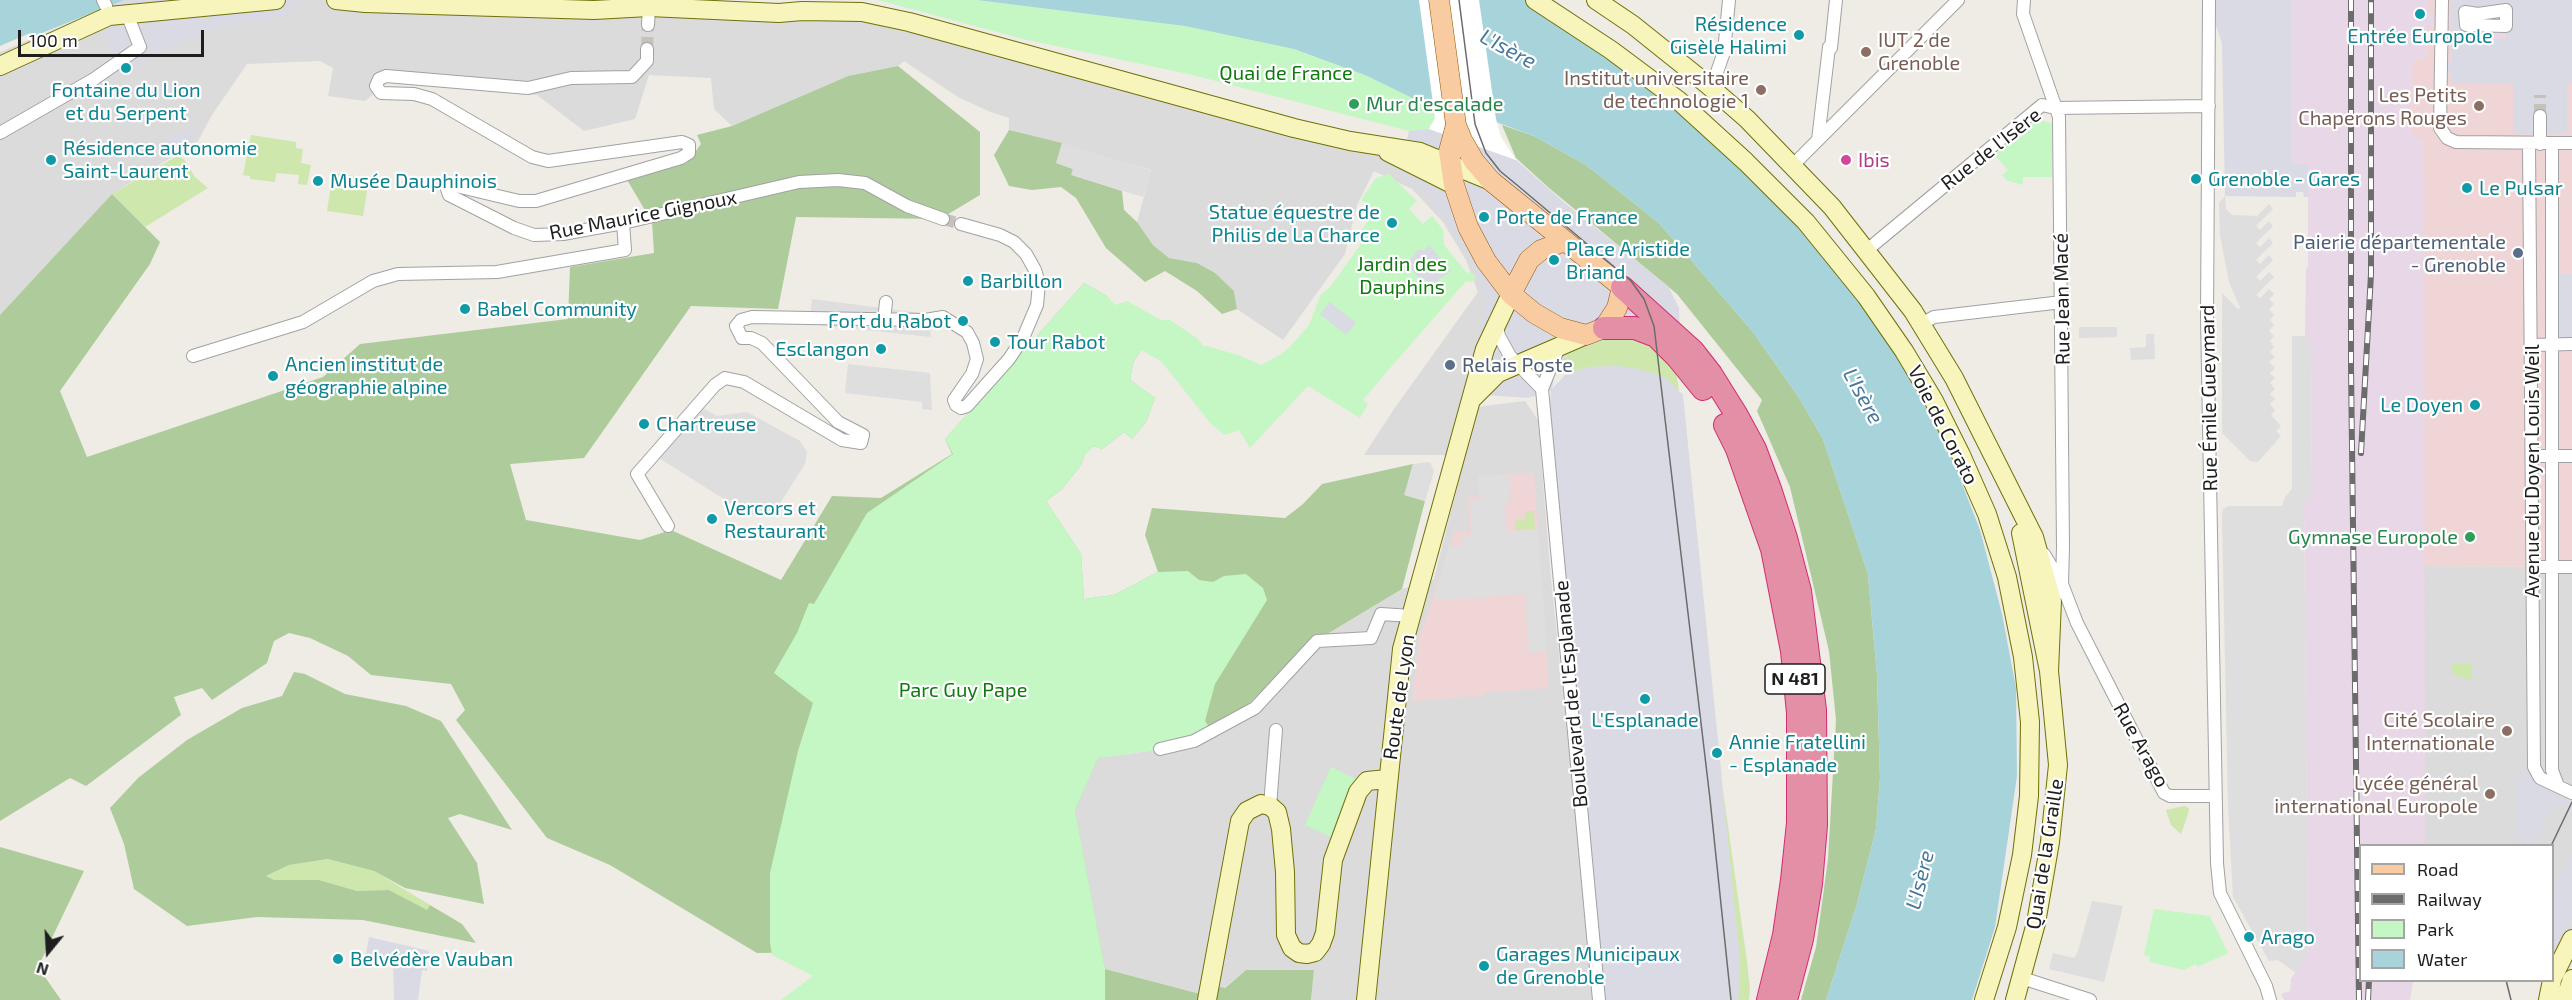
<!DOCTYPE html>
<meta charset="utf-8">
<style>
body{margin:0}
#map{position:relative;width:2572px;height:1000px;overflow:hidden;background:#efebe5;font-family:"Exo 2",sans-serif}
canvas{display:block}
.legend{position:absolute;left:2359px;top:844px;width:195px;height:138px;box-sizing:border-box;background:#fff;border:2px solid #a5a5a5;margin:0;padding:8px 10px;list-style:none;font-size:18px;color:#1e1e1e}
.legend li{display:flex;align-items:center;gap:12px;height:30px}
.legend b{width:30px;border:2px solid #a5a5a5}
.north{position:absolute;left:18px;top:922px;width:60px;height:60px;-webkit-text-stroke:4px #fff;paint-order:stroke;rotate:198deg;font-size:16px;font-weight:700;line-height:24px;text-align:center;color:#1e1e1e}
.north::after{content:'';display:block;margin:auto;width:21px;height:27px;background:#1e1e1e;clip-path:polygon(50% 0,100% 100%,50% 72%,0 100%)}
.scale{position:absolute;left:18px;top:30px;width:186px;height:27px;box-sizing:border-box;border:3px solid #1e1e1e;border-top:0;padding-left:8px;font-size:18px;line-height:21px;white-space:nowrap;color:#1e1e1e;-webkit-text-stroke:4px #fff;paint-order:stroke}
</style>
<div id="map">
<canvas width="2572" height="1000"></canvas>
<ul class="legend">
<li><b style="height:8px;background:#f8cba1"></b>Road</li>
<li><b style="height:8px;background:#6c6c6c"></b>Railway</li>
<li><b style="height:16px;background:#c4f7c4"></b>Park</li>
<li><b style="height:16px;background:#a7d3db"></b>Water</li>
</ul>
<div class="north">N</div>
<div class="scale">100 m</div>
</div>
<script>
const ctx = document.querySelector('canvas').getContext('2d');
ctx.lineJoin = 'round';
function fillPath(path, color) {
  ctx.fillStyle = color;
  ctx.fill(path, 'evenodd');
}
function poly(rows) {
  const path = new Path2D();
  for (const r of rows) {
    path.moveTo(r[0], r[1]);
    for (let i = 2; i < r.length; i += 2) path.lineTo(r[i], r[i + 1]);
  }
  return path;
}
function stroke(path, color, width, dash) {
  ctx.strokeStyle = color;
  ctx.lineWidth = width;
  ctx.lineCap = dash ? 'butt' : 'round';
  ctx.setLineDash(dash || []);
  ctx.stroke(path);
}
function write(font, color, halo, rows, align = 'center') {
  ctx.font = font + ' "Exo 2",sans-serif';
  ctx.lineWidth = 4.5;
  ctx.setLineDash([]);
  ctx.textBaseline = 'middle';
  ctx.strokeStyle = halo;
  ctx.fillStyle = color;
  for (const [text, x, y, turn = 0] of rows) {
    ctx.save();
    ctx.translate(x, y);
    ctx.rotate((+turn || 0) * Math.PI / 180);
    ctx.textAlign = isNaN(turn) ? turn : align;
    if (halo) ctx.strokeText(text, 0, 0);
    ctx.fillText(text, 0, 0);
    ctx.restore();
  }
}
const residential = poly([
 [124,0,500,0,852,6,1347,132,1460,181,1499,304,1450,455,1364,455,1394,409,1478,292,1466,260,1443,222,1412,189,1374,171,1357,205,1345,254,1283,340,1237,309,1234,291,1197,263,1169,258,1153,245,1137,222,1151,170,1009,130,1009,118,988,111,958,97,904,61,898,66,848,76,732,126,714,109,711,78,649,75,635,119,584,131,537,95,389,81,365,101,328,96,333,68,320,61,247,64,212,115,198,141,112,194,0,315,0,52],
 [1525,401,1538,420,1551,579,1580,852,1592,1000,1311,1000,1314,970,1246,970,1224,988,1217,985,1208,996,1105,969,1075,810,1098,758,1185,746,1309,645,1402,589,1434,579,1477,407],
 [2423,566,2572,567,2572,955,2558,983,2534,981,2552,980,2552,846,2425,845]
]);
const commercial = poly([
 [2428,0,2572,0,2572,567,2423,566,2424,141,2417,140,2412,135,2412,64,2414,60,2426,59],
 [1534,473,1549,688,1484,693,1484,696,1412,701,1419,639,1455,530,1470,533,1467,497,1480,496,1478,476]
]);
const industrial = poly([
 [2291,0,2428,0,2428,12,2465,16,2506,10,2506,26,2501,42,2471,42,2471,25,2428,26,2426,60,2415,60,2415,64,2412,65,2412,134,2417,135,2417,140,2424,141,2425,845,2360,846,2360,980,2413,981,2410,1000,2284,1000,2281,994,2290,991,2291,979,2308,953,2304,499,2312,498,2311,342,2305,336,2306,268,2308,267,2308,165,2291,164]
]);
const grass = poly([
 [251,135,296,142,296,148,303,149,301,163,311,165,307,185,298,184,299,175,276,173,275,182,250,179,250,176,243,175],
 [177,156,184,159,195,177,208,188,145,227,112,194],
 [333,173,369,178,363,216,327,211],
 [1625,335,1649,345,1676,372,1679,390,1655,392,1619,366,1590,367,1572,372,1561,363,1561,360,1571,352,1612,337],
 [1525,511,1534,511,1535,529,1515,530,1515,520,1525,519],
 [2452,664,2472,664,2471,680,2452,674],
 [1724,797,1747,962,1750,989,1749,1000,1726,1000],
 [2184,806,2189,808,2188,814,2181,834,2171,825,2166,810],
 [328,859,374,871,430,905,427,911,389,890,357,891,319,880,274,880,266,876,289,865]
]);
const forest = poly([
 [898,66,980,132,980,195,940,219,796,217,778,309,691,306,584,458,510,464,526,520,640,540,671,530,781,580,832,496,881,498,952,454,945,439,1084,283,1107,296,1141,350,1133,363,1130,380,1155,398,1146,422,1132,439,1124,432,1102,449,1094,446,1085,454,1081,465,1062,489,1046,501,1081,554,1084,599,1114,595,1158,572,1145,535,1152,508,1285,518,1303,504,1322,484,1413,464,1405,495,1425,501,1402,589,1309,645,1215,736,1098,758,1075,810,1105,969,1208,996,1207,1000,853,1000,827,952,757,953,610,865,547,838,456,720,465,710,451,684,371,675,348,656,310,638,289,633,274,641,267,663,212,700,202,688,174,697,181,715,86,786,70,778,0,821,0,315,112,194,160,242,150,264,60,391,87,457,323,377,360,344,568,319,570,267,654,253,652,222,626,178,687,163,701,144,697,135,732,126,848,76],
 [1502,125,1534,136,1586,165,1659,223,1753,332,1798,396,1823,439,1868,574,1877,675,1880,778,1876,829,1857,904,1826,1000,1801,1000,1816,947,1828,859,1836,720,1829,651,1790,487,1757,411,1762,400,1677,294,1549,188,1516,158],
 [1009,130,1062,143,1057,163,1073,169,1072,175,1122,191,1124,210,1137,222,1153,245,1169,258,1197,263,1215,273,1234,291,1237,309,1222,314,1197,291,1165,271,1145,282,1106,248,1076,198,1061,187,1032,190,1009,186,994,155],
 [294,672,305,674,345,694,406,706,441,721,512,830,460,814,448,818,477,863,484,904,405,888,374,871,328,859,289,865,266,876,274,880,319,880,357,891,389,890,427,910,430,905,462,924,476,943,363,920,257,917,187,926,134,889,124,844,110,808,138,778,187,740,242,708,282,696],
 [0,847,84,871,38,967,61,1000,0,1000],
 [1246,970,1314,970,1311,1000,1213,1000,1216,986,1225,988]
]);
const park = poly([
 [878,0,977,0,1185,26,1294,49,1365,75,1434,107,1435,118,1429,129,1409,131,1193,75,1023,39],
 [2039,119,2052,124,2052,177,2023,177,2023,185,2006,180,2002,175,2008,170,1995,155],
 [1389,174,1417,201,1409,209,1423,224,1432,216,1443,230,1444,245,1467,273,1471,272,1477,277,1471,282,1466,281,1378,382,1363,400,1368,404,1360,418,1308,386,1250,448,1239,430,1225,435,1211,424,1161,361,1141,350,1133,363,1130,380,1155,398,1146,422,1132,439,1124,432,1102,449,1094,446,1085,454,1081,465,1062,489,1046,501,1081,554,1084,599,1114,595,1158,572,1188,571,1199,580,1213,582,1224,576,1246,574,1263,588,1267,600,1215,684,1205,721,1215,736,1185,746,1098,758,1075,810,1105,969,1105,1000,781,1000,813,976,772,955,770,943,770,873,798,751,813,703,774,673,797,633,809,603,814,604,867,513,953,454,945,439,1084,283,1107,296,1115,305,1127,301,1161,320,1170,320,1198,339,1204,347,1207,346,1238,355,1261,365,1281,354,1289,348,1309,325,1321,294,1331,286,1365,238,1358,235,1376,210,1361,200,1376,178],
 [1331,767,1358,780,1331,837,1305,825],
 [2154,909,2210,916,2228,953,2197,967,2196,964,2184,970,2150,962,2150,957,2144,955]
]);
const parking = poly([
 [1062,143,1152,171,1143,197,1071,175,1073,169,1056,163],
 [2225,196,2226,209,2232,215,2257,216,2269,204,2273,209,2256,226,2260,230,2269,221,2273,226,2256,243,2260,247,2269,238,2273,243,2256,260,2260,264,2269,255,2273,260,2256,277,2260,281,2269,272,2274,277,2256,295,2260,298,2269,289,2274,294,2269,299,2274,304,2269,309,2274,315,2270,320,2274,325,2269,331,2274,336,2270,341,2274,347,2270,352,2275,357,2269,362,2275,368,2270,373,2275,378,2270,383,2275,389,2270,394,2275,399,2270,404,2275,410,2271,415,2281,426,2276,431,2281,436,2258,462,2250,461,2222,433,2222,293,2238,309,2240,308,2229,282,2220,235,2219,203],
 [812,299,928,314,931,337,809,324],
 [2079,327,2117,327,2117,337,2079,338],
 [2146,334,2154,334,2155,359,2131,360,2130,348,2146,347],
 [2292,336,2305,336,2311,341,2312,498,2304,499,2308,953,2296,973,2278,960,2269,961,2233,897,2228,807,2222,515,2223,509,2228,506,2282,506,2285,497,2292,489],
 [848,364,930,373,932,410,922,409,922,402,845,393],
 [693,403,717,416,747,412,800,441,807,452,805,464,775,511,761,516,746,513,651,453],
 [1430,462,1434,471,1425,501,1404,495,1413,464],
 [1510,475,1509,502,1504,504,1507,532,1538,530,1547,651,1529,653,1525,594,1434,600,1449,545,1463,547,1462,537,1472,536,1470,501,1480,500,1478,476],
 [2092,901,2123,906,2104,982,2049,969,2053,953,2074,958,2077,954]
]);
const plaza = poly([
 [124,0,299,0,298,11,262,22,244,21,200,34,166,49,120,75,96,10],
 [2215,0,2291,0,2291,164,2308,164,2308,197,2304,197,2303,192,2296,192,2296,197,2225,196,2222,43,2215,23],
 [2452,0,2572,0,2572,83,2567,83,2567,134,2513,134,2513,83,2451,84,2451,73,2447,73,2447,61,2451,61],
 [2466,6,2506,6,2506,39,2466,39],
 [191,129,196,133,182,143,171,146,164,144,172,134],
 [1429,129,1516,160,1566,204,1668,286,1679,308,1681,378,1649,345,1637,338,1612,337,1571,352,1561,360,1556,368,1552,389,1565,375,1572,372,1590,367,1619,366,1639,369,1665,377,1683,395,1740,958,1740,990,1738,1000,1604,1000,1550,404,1551,391,1528,398,1486,395,1463,390,1482,323,1485,294,1469,256,1452,229,1422,189,1400,173,1409,131],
 [1429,245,1451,271,1433,284,1417,276,1407,264,1418,249,1424,251],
 [2559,274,2572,274,2572,340,2563,340,2557,335,2556,326,2559,325,2559,308,2555,308,2555,280,2559,280],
 [1330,302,1356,323,1346,335,1320,314],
 [2531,770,2545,787,2572,802,2572,811,2554,803,2533,845,2466,846,2517,844,2516,776],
 [2572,852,2572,922,2553,960,2553,950,2555,951,2559,943,2557,942,2553,950,2552,892],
 [369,937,429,951,427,971,422,970,418,1000,394,1000,393,957,366,954]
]);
const water = poly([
 [0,0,124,0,32,37,30,33,0,46],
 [977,0,1526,0,1604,51,1724,147,1822,247,1896,356,1930,415,1957,471,1980,530,2002,614,2016,688,2017,776,1995,927,1972,1000,1826,1000,1857,904,1876,829,1880,778,1877,675,1868,574,1823,439,1798,396,1753,332,1659,223,1586,165,1534,136,1477,115,1427,105,1365,75,1294,49,1185,26]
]);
const pier = poly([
 [1419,0,1479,0,1496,119,1501,137,1516,160,1429,129,1435,118]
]);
const streetTunnel = poly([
 [647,49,648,25],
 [2540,116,2540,95],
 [943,219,961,224]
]);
const street = poly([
 [103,0,106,6],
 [2024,0,2023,14,2059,117,2063,547,2062,584,2052,601],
 [2209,0,2207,316,2217,863,2220,893,2266,986,2270,1000],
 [2442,0,2440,128,2447,138,2456,142,2572,143],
 [2506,10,2506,26,2466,25,2465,12,2478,14,2506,10],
 [648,25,649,7],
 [1831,48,1836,0],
 [647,49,647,61,632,77,571,78,528,88,386,76,379,79,376,86,381,93,414,94,432,99,532,157,548,161,682,142,689,145,689,153,681,158,536,201,519,201,456,186,449,186,447,189,449,195,453,197,514,228,534,235,563,234,623,223,799,182,838,180,865,183,907,206,943,219],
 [1708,85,1716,75,1724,52,1729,0],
 [2540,116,2540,144],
 [0,133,94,79,140,47,127,14],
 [1818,140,1829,47],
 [2529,144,2534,767,2540,778,2572,793],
 [2552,144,2552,770,2558,786],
 [1793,165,1958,0],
 [1867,250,2042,105,2055,108,2209,106],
 [884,320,886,302],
 [1496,322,1499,336,1510,356,1542,389],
 [1921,324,1934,317,2062,302],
 [2531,345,2572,344],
 [1559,347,1542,389,1599,1000],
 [193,356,303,322,373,281,398,274,497,272,625,250,623,223],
 [2532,456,2572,456],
 [668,526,637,474,715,385,725,378,744,382,842,440,861,443,863,435,838,422,762,343,751,338,742,338,736,326,741,320,752,317,925,320,943,317,967,332,973,343,977,359,972,374,954,400,956,405,961,408,967,406,1009,359,1023,338,1037,305,1039,283,1035,270,1026,254,1014,242,1000,235,961,224],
 [2044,554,2062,584,2077,623,2164,793,2170,796,2215,796],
 [2533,567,2572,567],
 [1160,749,1194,741,1255,708,1317,641,1371,638,1381,614,1411,616],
 [1270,806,1276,730],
 [2022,978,2090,1000]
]);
const secondary = poly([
 [336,0,365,3,594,10,649,7,779,13,802,11,862,12,909,22,1294,128,1350,141,1420,152,1491,181],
 [1535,0,1611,50,1678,100,1746,162,1806,222,1866,296,1904,351,1934,401,1961,455,1987,514,2007,577,2023,657,2030,722,2029,796,2022,855,2007,927,1984,1000],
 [1596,0,1633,25,1708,85,1747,119,1832,207,1913,311,1954,378,2034,537,2052,601,2049,671],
 [0,66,109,16,276,0],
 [1388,152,1454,185],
 [1472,399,1498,373,1586,335],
 [2552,979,2572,939],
 [1207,1000,1240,821,1247,811,1261,804,1270,806,1277,812,1281,829,1285,872,1286,935,1292,948,1299,953,1307,954,1315,952,1321,944,1325,933,1333,860,1358,792,1367,781,1387,779],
 [1366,1000,1402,649,1485,349,1511,294],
 [2015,1000,2036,923,2050,842,2058,765,2049,671,2021,533],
 [2548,1000,2552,980],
 [2565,1000,2572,979]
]);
const primary = poly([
 [1439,0,1456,125,1462,140,1474,161,1491,181,1622,287,1617,308,1604,328,1586,335,1560,328,1534,313,1511,294,1486,261,1468,227,1454,185,1449,151,1456,125],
 [1511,294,1529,260,1541,250,1565,241]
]);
const highway = poly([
 [1622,287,1693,351,1711,374,1736,414,1755,449,1770,489,1786,538,1800,591,1815,710,1816,825,1811,884,1802,939,1786,1000],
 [1604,328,1635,328,1656,336,1677,357,1703,389],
 [1725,425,1737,449,1772,549,1792,651,1798,713,1798,823,1792,880,1784,935,1768,1000]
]);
const tram = poly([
 [1459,0,1475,124,1486,153,1500,171,1517,185,1631,281,1644,299,1654,326,1710,799,1731,1000],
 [2551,846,2572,802],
 [2506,980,2511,1000]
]);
const rail = poly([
 [2351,0,2351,367,2359,1000],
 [2361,453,2371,274,2371,0],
 [2368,1000,2369,980]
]);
const markers = [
 [2420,14,6,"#0f9aa8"],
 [1799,35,6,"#0f9aa8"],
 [1866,52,6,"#8d6e63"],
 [126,68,6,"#0f9aa8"],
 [1761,90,6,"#8d6e63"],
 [1354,104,6,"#2e9e5b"],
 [2479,106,6,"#8d6e63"],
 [51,160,6,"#0f9aa8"],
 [1846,160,6,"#d1479c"],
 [2196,179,6,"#0f9aa8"],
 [318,181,6,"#0f9aa8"],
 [2467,188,6,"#0f9aa8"],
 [1484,217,6,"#0f9aa8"],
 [1392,223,6,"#0f9aa8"],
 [2518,253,6,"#5c6f8a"],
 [1554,260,6,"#0f9aa8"],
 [968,281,6,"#0f9aa8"],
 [465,309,6,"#0f9aa8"],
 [963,321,6,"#0f9aa8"],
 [995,342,6,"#0f9aa8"],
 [881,349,6,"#0f9aa8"],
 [1450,365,6,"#5c6f8a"],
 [273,376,6,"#0f9aa8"],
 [2475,405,6,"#0f9aa8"],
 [644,424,6,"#0f9aa8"],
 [712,519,6,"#0f9aa8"],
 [2470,537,6,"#2e9e5b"],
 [1645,699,6,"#0f9aa8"],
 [2507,731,6,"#8d6e63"],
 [1717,753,6,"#0f9aa8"],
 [2490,794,6,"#8d6e63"],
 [2249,937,6,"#0f9aa8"],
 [338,959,6,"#0f9aa8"],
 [1484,966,6,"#0f9aa8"]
];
const shields = [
 [1795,679,60]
];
const shieldNames = [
 ["N 481",1795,679]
];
const cultureNames = [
 ["Résidence",1787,24,"right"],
 ["Gisèle Halimi",1787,47,"right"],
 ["Entrée Europole",2420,36,"center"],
 ["Fontaine du Lion",126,90,"center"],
 ["et du Serpent",126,113,"center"],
 ["Résidence autonomie",63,148],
 ["Saint-Laurent",63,171],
 ["Grenoble - Gares",2208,179],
 ["Musée Dauphinois",330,181],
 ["Le Pulsar",2479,188],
 ["Statue équestre de",1380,212,"right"],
 ["Philis de La Charce",1380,235,"right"],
 ["Porte de France",1496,217],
 ["Place Aristide",1566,249],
 ["Briand",1566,272],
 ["Barbillon",980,281],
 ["Babel Community",477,309],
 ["Fort du Rabot",951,321,"right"],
 ["Tour Rabot",1007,342],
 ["Esclangon",869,349,"right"],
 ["Ancien institut de",285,364],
 ["géographie alpine",285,387],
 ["Le Doyen",2463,405,"right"],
 ["Chartreuse",656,424],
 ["Vercors et",724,508],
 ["Restaurant",724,531],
 ["L'Esplanade",1645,720,"center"],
 ["Annie Fratellini",1729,742],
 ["- Esplanade",1729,765],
 ["Arago",2261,937],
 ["Garages Municipaux",1496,954],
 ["de Grenoble",1496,977],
 ["Belvédère Vauban",350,959]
];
const educationNames = [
 ["IUT 2 de",1878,40,"left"],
 ["Grenoble",1878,63,"left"],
 ["Institut universitaire",1749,78],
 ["de technologie 1",1749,101],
 ["Les Petits",2467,95],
 ["Chaperons Rouges",2467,118],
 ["Cité Scolaire",2495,720],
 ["Internationale",2495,743],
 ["Lycée général",2478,783],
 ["international Europole",2478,806]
];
const parkNames = [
 ["Quai de France",1286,73],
 ["Jardin des",1402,264],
 ["Dauphins",1402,287],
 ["Parc Guy Pape",963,690]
];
const leisureNames = [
 ["Mur d'escalade",1366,104],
 ["Gymnase Europole",2458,537,"right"]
];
const streetNames = [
 ["Rue de l'Isère",1991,149,-38],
 ["Rue Maurice Gignoux",643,215,-11],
 ["Rue Jean Macé",2062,299,-91],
 ["Rue Émile Gueymard",2209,398,-91],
 ["Voie de Corato",1943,425,63],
 ["Avenue du Doyen Louis Weil",2532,471,-90],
 ["Boulevard de l'Esplanade",1571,694,-95],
 ["Route de Lyon",1399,697,-82],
 ["Rue Arago",2141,745,61],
 ["Quai de la Graille",2045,854,-81]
];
const hotelNames = [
 ["Ibis",1858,160]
];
const serviceNames = [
 ["Paierie départementale",2506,242],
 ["- Grenoble",2506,265],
 ["Relais Poste",1462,365,"left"]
];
const waterNames = [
 ["L'Isère",1508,49,28],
 ["L'Isère",1863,396,61],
 ["L'Isère",1920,880,-76]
];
fillPath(residential, '#dcdbdb');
fillPath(commercial, '#efd5d6');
fillPath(industrial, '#e8d7e6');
fillPath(grass, '#cee7ad');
fillPath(forest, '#aecc9b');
fillPath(park, '#c4f7c4');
fillPath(parking, '#dedede');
fillPath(plaza, '#d9dae4');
fillPath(water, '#a7d3db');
fillPath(pier, '#fff');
stroke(streetTunnel, '#c5c2bd', 12, [12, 6]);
stroke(street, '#a2a2a2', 14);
stroke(secondary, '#6f7109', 20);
stroke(primary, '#925806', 21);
stroke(highway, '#d32b73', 24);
stroke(street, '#fff', 12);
stroke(secondary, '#f7f5bb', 18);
stroke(primary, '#f8cba1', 20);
stroke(highway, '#e390a6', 22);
stroke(tram, '#6c6c6c', 1.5);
stroke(rail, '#6c6c6c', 6);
stroke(rail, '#fff', 4, [11]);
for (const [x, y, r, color] of markers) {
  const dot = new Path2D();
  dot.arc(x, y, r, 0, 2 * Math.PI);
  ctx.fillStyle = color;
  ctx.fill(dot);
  stroke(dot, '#fff', 2);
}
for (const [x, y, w] of shields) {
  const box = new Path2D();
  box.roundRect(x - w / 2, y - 15, w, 30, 4.5);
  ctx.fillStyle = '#fff';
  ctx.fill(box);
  stroke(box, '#1e1e1e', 1.5);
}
write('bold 18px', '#1e1e1e', null, shieldNames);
write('20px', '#0d838f', '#fff', cultureNames, 'left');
write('20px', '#785e54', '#fff', educationNames, 'right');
write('20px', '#107910', '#fff', parkNames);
write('20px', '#27864d', '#fff', leisureNames, 'left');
write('20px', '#1e1e1e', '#fff', streetNames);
write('20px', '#b23c85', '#fff', hotelNames, 'left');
write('20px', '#4e5e75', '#fff', serviceNames, 'right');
write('italic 21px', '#48789b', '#fff', waterNames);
</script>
